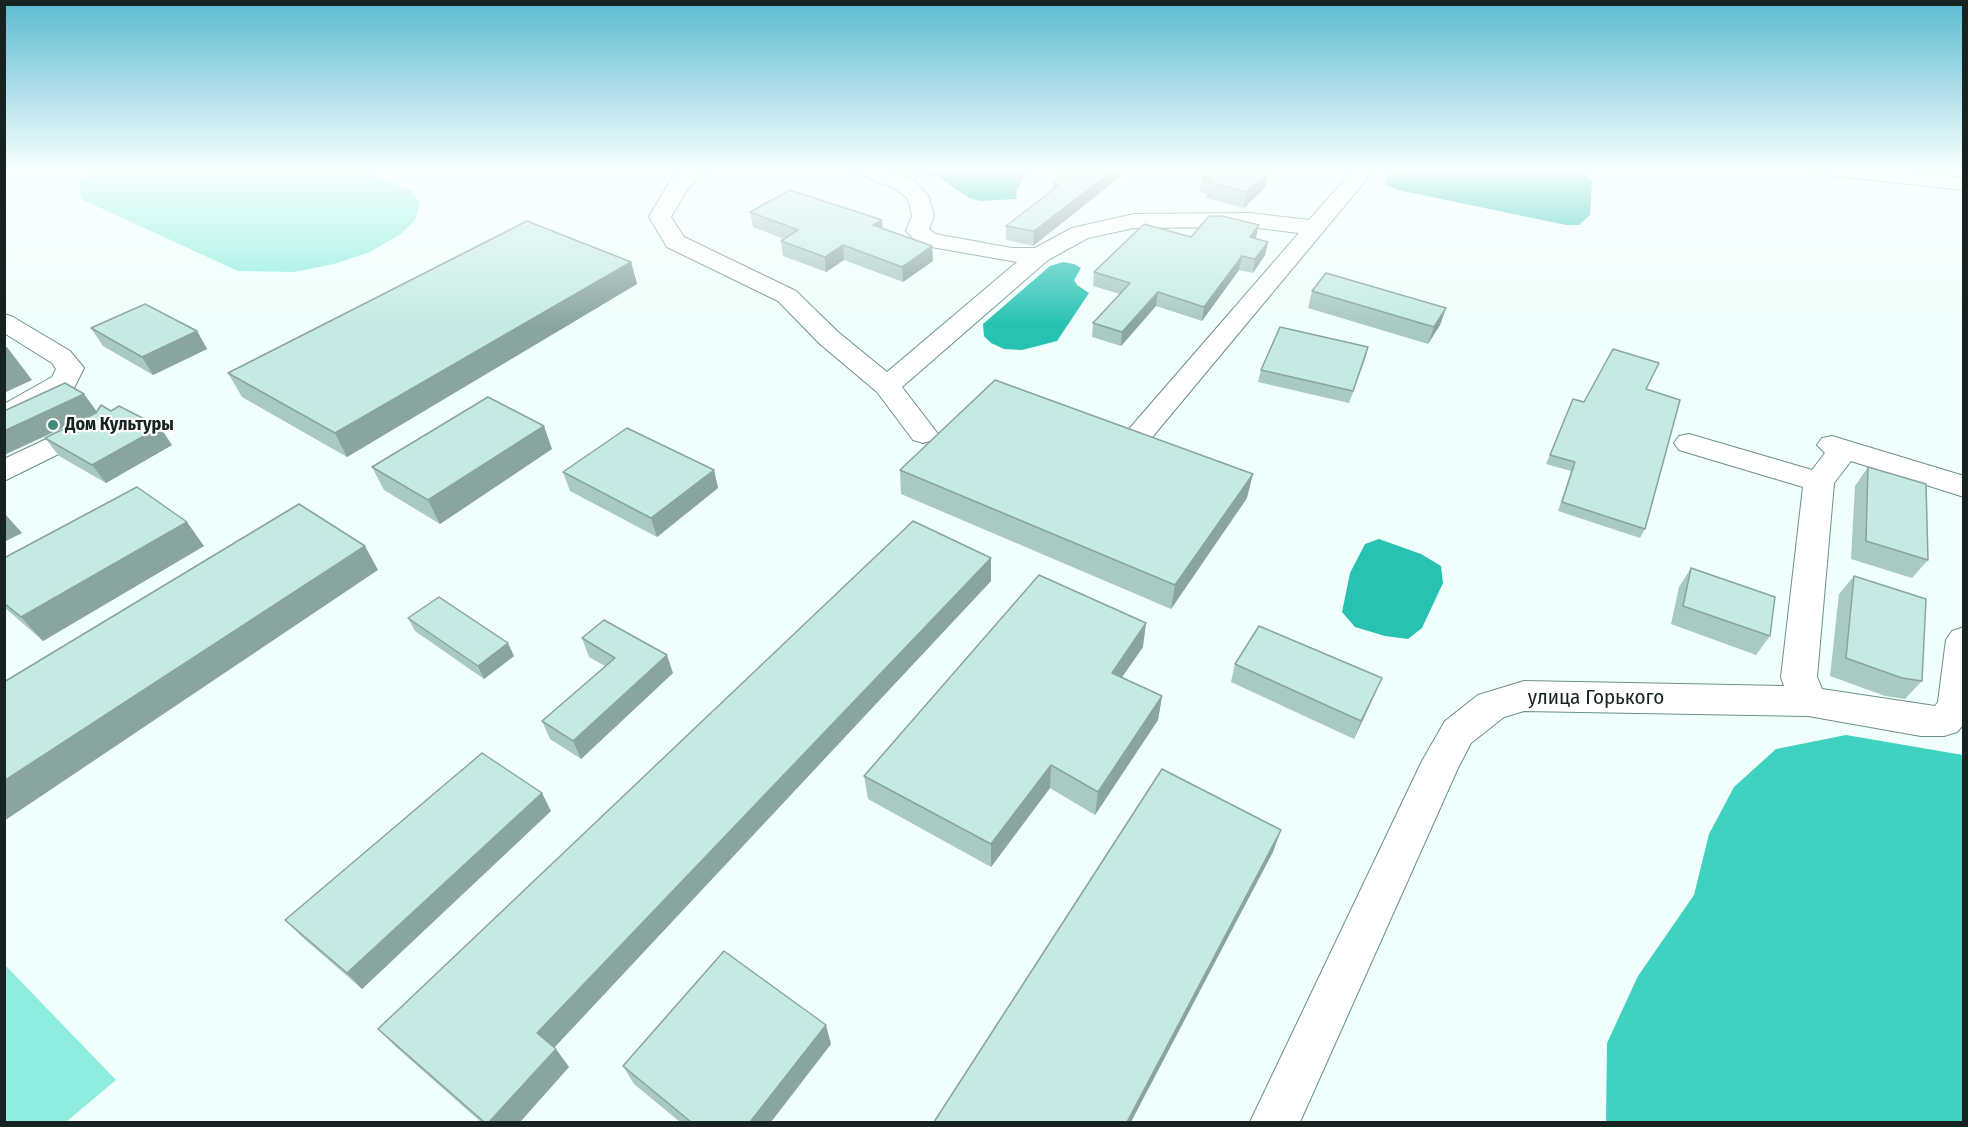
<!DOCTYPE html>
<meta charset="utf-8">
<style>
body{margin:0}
#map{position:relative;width:1968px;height:1127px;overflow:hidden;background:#f0fffc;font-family:"Fira Sans Condensed",sans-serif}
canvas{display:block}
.frame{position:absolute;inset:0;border:6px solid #162321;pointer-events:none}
</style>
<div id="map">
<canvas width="1968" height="1127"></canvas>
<div class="frame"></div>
</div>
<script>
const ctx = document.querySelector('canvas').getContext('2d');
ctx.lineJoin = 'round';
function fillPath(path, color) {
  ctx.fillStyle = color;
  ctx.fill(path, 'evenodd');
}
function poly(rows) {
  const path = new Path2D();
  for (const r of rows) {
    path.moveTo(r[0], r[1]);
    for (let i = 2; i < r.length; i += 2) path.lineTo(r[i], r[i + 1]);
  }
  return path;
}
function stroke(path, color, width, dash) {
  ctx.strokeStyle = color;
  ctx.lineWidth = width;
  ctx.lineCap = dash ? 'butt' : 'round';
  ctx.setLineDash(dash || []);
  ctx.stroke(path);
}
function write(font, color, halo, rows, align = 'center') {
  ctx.font = font + ' "Fira Sans Condensed",sans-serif';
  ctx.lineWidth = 4.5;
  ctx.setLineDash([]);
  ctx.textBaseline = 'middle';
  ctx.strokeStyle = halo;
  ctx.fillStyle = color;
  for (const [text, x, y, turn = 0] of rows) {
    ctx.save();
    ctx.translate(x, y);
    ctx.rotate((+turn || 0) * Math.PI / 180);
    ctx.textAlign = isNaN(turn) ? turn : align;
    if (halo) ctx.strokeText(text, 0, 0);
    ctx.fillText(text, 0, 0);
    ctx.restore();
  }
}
const green = poly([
 [93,168,354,168,413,191,420,204,415,220,402,233,370,252,334,264,294,272,238,271,83,200,78,184],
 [5,965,116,1080,66,1122,5,1122]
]);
const forest = poly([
 [1846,735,1963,755,1963,1122,1606,1122,1607,1043,1638,976,1694,895,1709,834,1734,787,1776,749]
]);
const water = poly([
 [886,168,1034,168,1035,170,1022,180,1016,193,1017,199,980,201,969,198,937,176],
 [1397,168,1577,168,1592,181,1590,215,1579,225,1566,225,1398,190,1388,186,1384,181],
 [1063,262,1074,264,1081,268,1074,280,1077,285,1089,293,1057,341,1022,350,1004,349,991,343,984,336,983,324,1050,266],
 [1379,539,1421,554,1441,566,1443,583,1422,628,1408,639,1385,636,1355,627,1342,612,1350,573,1365,544]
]);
const minor = poly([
 [686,168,709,168,687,190,671,217,684,237,796,291,838,332,887,372,1017,262,920,245,906,231,912,216,908,199,898,190,854,172,851,168,880,168,914,180,929,197,934,216,929,229,935,234,1012,248,1035,248,1072,228,1134,214,1250,213,1309,220,1355,168,1376,168,1149,441,1139,444,1129,441,1124,435,1129,429,1299,233,1250,227,1134,228,1088,238,1048,260,902,387,938,434,933,440,923,443,913,440,877,392,820,344,778,301,667,247,649,217,670,181,686,168],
 [1808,168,1875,168,1964,178,1964,190,1818,174,1811,172,1808,168],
 [4,314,13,317,70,351,84,368,74,388,14,422,4,425,4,404,52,377,56,369,52,363,4,333,4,314],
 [91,418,101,421,105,427,101,433,4,481,4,459,91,418],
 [1689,434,1812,470,1825,453,1817,445,1822,438,1832,436,1964,476,1964,497,1851,461,1834,483,1817,677,1822,689,1935,706,1938,702,1946,640,1952,631,1964,627,1964,724,1957,732,1944,736,1921,736,1808,716,1524,711,1504,717,1471,743,1458,768,1300,1122,1250,1122,1422,761,1445,721,1478,695,1524,681,1784,686,1781,677,1803,487,1679,450,1674,443,1679,436,1689,434]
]);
const wall = poly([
 [1202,176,1266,187,1244,208,1206,198,1207,194,1200,192],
 [1120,177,1033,246,1006,240,1006,226,1052,190,1053,183],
 [750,212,882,220,883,229,932,246,933,261,903,282,844,260,826,272,783,256,781,241,784,239,753,227],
 [1191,237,1268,242,1265,255,1253,273,1239,270,1202,321,1156,306,1121,346,1092,337,1093,323,1120,294,1093,286,1094,272],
 [631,262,637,284,347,457,242,397,228,373],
 [1312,291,1446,308,1440,325,1428,344,1308,308],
 [91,328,197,331,207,349,153,375,103,346],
 [1368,347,1349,403,1258,382,1261,370],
 [1646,389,1645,529,1640,538,1558,511,1571,471,1546,464,1573,399,1584,402],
 [84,394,97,412,172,445,106,483,59,456,45,438,97,412,4,455,4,411],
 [552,449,440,524,384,490,372,467],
 [1868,467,1928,560,1912,578,1851,559,1855,486],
 [714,470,718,488,657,537,570,491,563,472],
 [900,470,1247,498,1171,609,901,494],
 [204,546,43,641,4,607,4,558],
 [991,558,991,581,554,1048,569,1067,520,1122,481,1122,396,1047,378,1029],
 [1691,568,1770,636,1756,655,1671,624,1679,587],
 [1854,576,1922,681,1905,699,1885,696,1830,676,1839,594],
 [408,618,514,656,484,679,415,631],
 [582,638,673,673,581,759,550,739,542,721,605,666,589,657],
 [1143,647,1122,677,1162,696,1158,720,1095,815,1050,788,991,867,868,799,864,776],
 [1235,664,1374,696,1354,739,1231,682],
 [551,811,362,989,301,936,285,920],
 [831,1044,771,1122,680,1122,634,1084,623,1066]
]);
const shadedWall = poly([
 [1116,168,1121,168,1120,177,1033,246,1034,231],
 [1269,171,1266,187,1244,208,1247,192],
 [882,220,883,234,873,225],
 [1259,225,1256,238,1250,237],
 [1268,242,1265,255,1253,273,1255,259],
 [843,245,844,260,826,272,825,257],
 [932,246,933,261,903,282,902,267],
 [1242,256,1239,270,1202,321,1204,307],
 [631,262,637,284,347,457,335,433],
 [1158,292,1156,306,1121,346,1122,332],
 [1446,308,1440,325,1428,344,1434,327],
 [197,331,207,349,153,375,142,357],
 [7,347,32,380,4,393,4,348],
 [1368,347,1365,359,1349,403,1353,391],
 [84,394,97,412,4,455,4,431],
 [544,426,552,449,440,524,428,500],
 [160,427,172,445,106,483,92,465],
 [714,470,718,488,657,537,651,518],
 [1253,474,1247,498,1171,609,1175,585],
 [6,515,22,533,4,542,4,516],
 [187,522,204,546,43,641,21,617],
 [365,546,378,570,4,821,4,781],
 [991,558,991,581,550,1052,537,1033],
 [1146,623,1143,647,1109,696,1112,673],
 [508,643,514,656,484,679,478,666],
 [667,655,673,673,581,759,573,741],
 [1382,678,1374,696,1354,739,1361,721],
 [1162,696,1158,720,1095,815,1098,792],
 [1051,765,1050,788,991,867,991,844],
 [542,793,551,811,362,989,347,973],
 [1281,830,1273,852,1131,1122,1127,1122],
 [826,1025,831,1044,771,1122,750,1122],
 [556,1049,569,1067,520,1122,489,1122]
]);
const building = poly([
 [1072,168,1116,168,1034,231,1006,226,1059,185,1053,183,1072,168],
 [1211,168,1257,168,1269,171,1247,192,1209,182,1212,178,1202,176,1211,168],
 [790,190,882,220,873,225,932,246,902,267,843,245,825,257,781,241,798,230,750,212,790,190],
 [1209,216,1222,216,1259,225,1250,237,1268,242,1255,259,1242,256,1204,307,1158,292,1122,332,1093,323,1130,283,1094,272,1144,224,1191,237,1209,216],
 [527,221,631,262,335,433,228,373,527,221],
 [1326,273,1446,308,1434,327,1312,291,1326,273],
 [145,304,197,331,142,357,91,328,145,304],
 [1280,327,1368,347,1353,391,1261,370,1280,327],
 [1613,349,1659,363,1646,389,1680,400,1645,529,1562,502,1575,462,1550,455,1573,399,1584,402,1613,349],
 [995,380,1253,474,1175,585,900,470,995,380],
 [65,383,84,394,4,431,4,411,65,383],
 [488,397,544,426,428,500,372,467,488,397],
 [101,405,111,411,119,406,160,427,92,465,45,438,96,413,101,405],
 [627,428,714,470,651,518,563,472,627,428],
 [1868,467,1926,484,1928,560,1866,541,1868,467],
 [137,487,187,522,21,617,4,603,4,558,137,487],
 [299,504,365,546,4,781,4,682,299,504],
 [913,521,991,558,537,1033,556,1049,489,1122,484,1122,378,1029,913,521],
 [1691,568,1775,597,1770,636,1683,606,1691,568],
 [1039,575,1146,623,1112,673,1162,696,1098,792,1051,765,991,844,864,776,1039,575],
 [1854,576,1926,599,1922,681,1902,678,1846,658,1854,576],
 [439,597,508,643,478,666,408,618,439,597],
 [604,620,667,655,573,741,542,721,615,658,582,638,604,620],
 [1259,626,1382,678,1361,721,1235,664,1259,626],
 [482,753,542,793,347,973,285,920,482,753],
 [1162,769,1281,830,1127,1122,934,1122,1162,769],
 [724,951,826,1025,750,1122,691,1122,623,1066,724,951]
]);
const markers = [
 [53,425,6,"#43887f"]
];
const poiNames = [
 ["Дом Культуры",65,425]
];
const nearStreetnames = [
 ["улица Горького",1596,698]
];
fillPath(green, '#8eeddf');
fillPath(forest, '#40d2c1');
fillPath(water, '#27c2b2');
stroke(minor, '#6c8f89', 2);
fillPath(minor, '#fff');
fillPath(wall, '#a9c9c3');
fillPath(shadedWall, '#8aa49f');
fillPath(building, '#c5eae3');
stroke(building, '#8aa49f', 1.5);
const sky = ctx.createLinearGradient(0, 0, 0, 326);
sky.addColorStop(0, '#5bbad2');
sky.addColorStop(0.52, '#f8fffe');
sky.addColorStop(1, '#f8fffe00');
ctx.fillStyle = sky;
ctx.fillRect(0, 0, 1968, 326);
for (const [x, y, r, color] of markers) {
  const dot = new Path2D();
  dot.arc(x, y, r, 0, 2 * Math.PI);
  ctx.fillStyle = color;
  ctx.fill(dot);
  stroke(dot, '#fff', 2);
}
write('bold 18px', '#162321', '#fff', poiNames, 'left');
write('21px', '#162321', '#fff', nearStreetnames);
</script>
